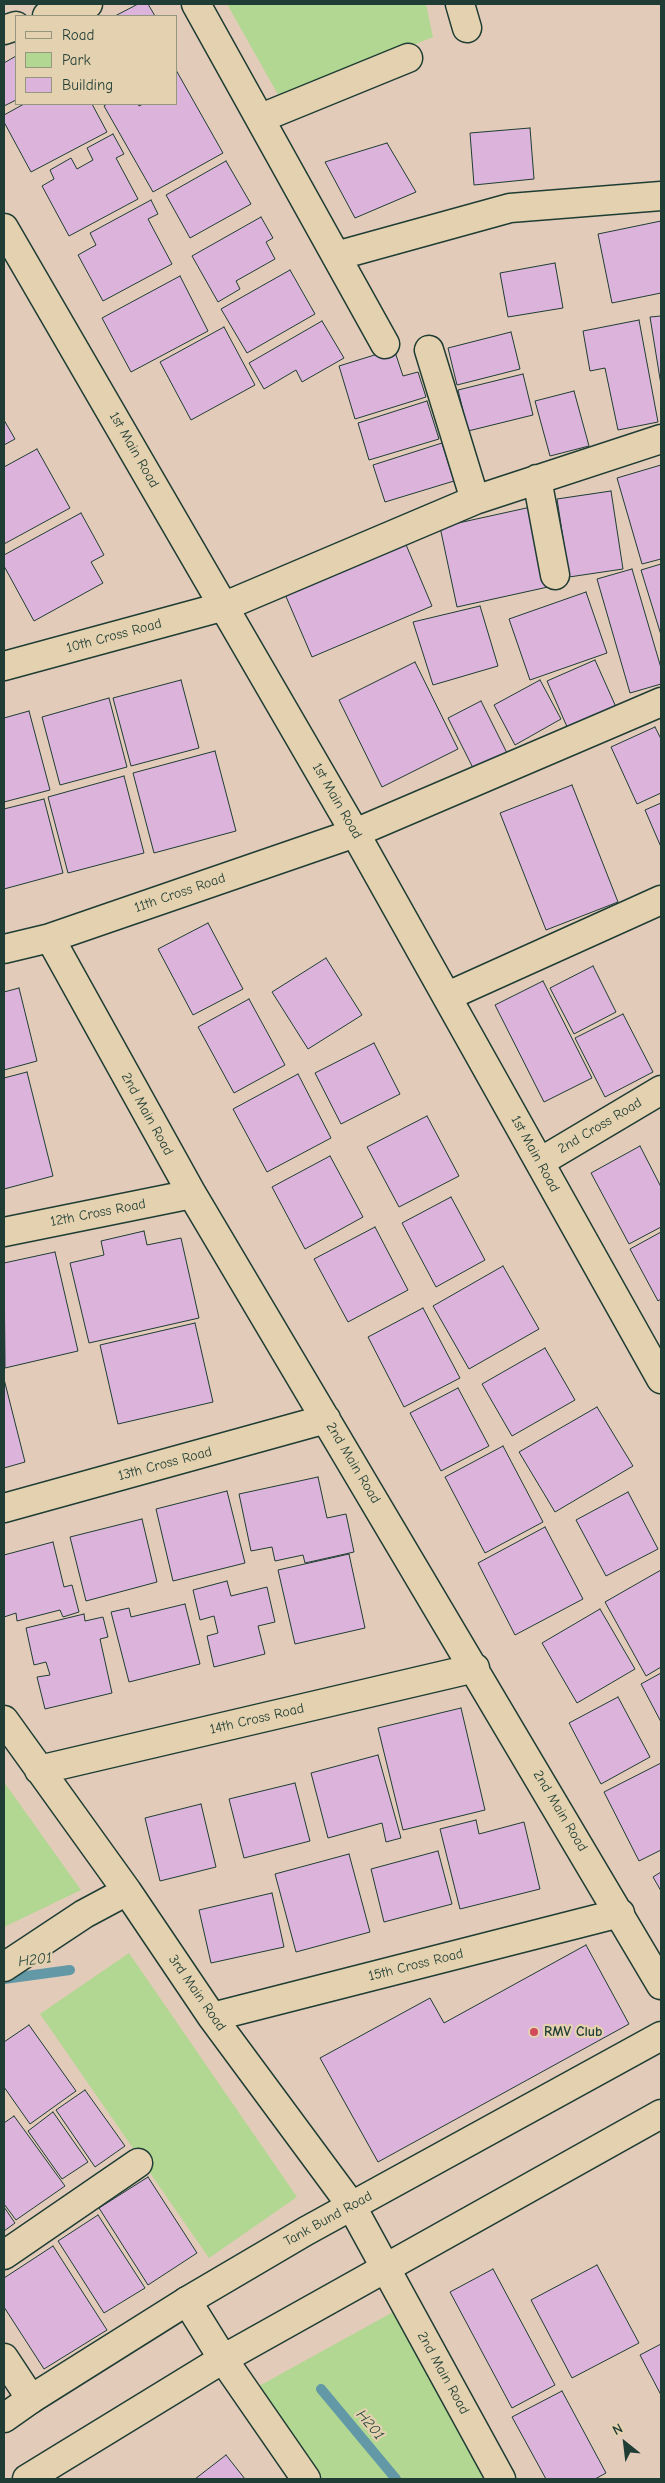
<!DOCTYPE html>
<style>
body{margin:0}
#map{position:relative;width:665px;height:2483px;overflow:hidden;background:#e2cbb8;font-family:"Comic Neue",sans-serif}
canvas{display:block}
.frame{position:absolute;inset:0;border:5px solid #1f3d34;pointer-events:none}
.legend{position:absolute;left:15px;top:15px;width:162px;height:90px;box-sizing:border-box;background:#e4d1af;border:1px solid #95967e;margin:0;padding:6px 9px;list-style:none;font-size:15px;color:#1f3d34}
.legend li{display:flex;align-items:center;gap:10px;height:25px}
.legend b{width:25px;border:1px solid #95967e}
.north{position:absolute;left:600px;top:2418px;width:50px;height:50px;-webkit-text-stroke:4px #e4d1af;paint-order:stroke;rotate:331deg;font-size:14px;font-weight:700;line-height:20px;text-align:center;color:#1f3d34}
.north::after{content:'';display:block;margin:auto;width:18px;height:22px;background:#1f3d34;clip-path:polygon(50% 0,100% 100%,50% 72%,0 100%)}
</style>
<div id="map">
<canvas width="665" height="2483"></canvas>
<div class="frame"></div>
<ul class="legend">
<li><b style="height:6px;background:#e4d1af"></b>Road</li>
<li><b style="height:14px;background:#b2d793"></b>Park</li>
<li><b style="height:14px;background:#dcb3da"></b>Building</li>
</ul>
<div class="north">N</div>
</div>
<script>
const ctx = document.querySelector('canvas').getContext('2d');
ctx.lineJoin = 'round';
function fillPath(path, color) {
  ctx.fillStyle = color;
  ctx.fill(path, 'evenodd');
}
function poly(rows) {
  const path = new Path2D();
  for (const r of rows) {
    path.moveTo(r[0], r[1]);
    for (let i = 2; i < r.length; i += 2) path.lineTo(r[i], r[i + 1]);
  }
  return path;
}
function stroke(path, color, width, dash) {
  ctx.strokeStyle = color;
  ctx.lineWidth = width;
  ctx.lineCap = dash ? 'butt' : 'round';
  ctx.setLineDash(dash || []);
  ctx.stroke(path);
}
function write(font, color, halo, rows, align = 'center') {
  ctx.font = font + ' "Comic Neue",sans-serif';
  ctx.lineWidth = 4.5;
  ctx.setLineDash([]);
  ctx.textBaseline = 'middle';
  ctx.strokeStyle = halo;
  ctx.fillStyle = color;
  for (const [text, x, y, turn = 0] of rows) {
    ctx.save();
    ctx.translate(x, y);
    ctx.rotate((+turn || 0) * Math.PI / 180);
    ctx.textAlign = isNaN(turn) ? turn : align;
    if (halo) ctx.strokeText(text, 0, 0);
    ctx.fillText(text, 0, 0);
    ctx.restore();
  }
}
const green = poly([
 [227,4,426,4,433,37,281,100],
 [4,1782,81,1890,4,1927],
 [129,1953,297,2197,209,2258,40,2014],
 [395,2311,487,2479,322,2479,259,2386]
]);
const stream = poly([
 [4,1979,70,1970],
 [321,2389,396,2479]
]);
const building = poly([
 [138,4,148,4,155,16,115,16,138,4],
 [16,56,16,100,4,106,4,63,16,56],
 [176,70,223,153,153,192,104,106,107,104,138,104,139,106,143,104,176,104,176,70],
 [24,104,92,104,107,132,31,172,4,122,4,115,24,104],
 [530,128,534,179,474,185,470,133,530,128],
 [113,134,124,154,116,158,138,199,69,236,42,186,54,179,50,170,71,158,77,169,93,160,87,148,113,134],
 [387,143,416,192,355,218,325,162,387,143],
 [226,161,251,204,190,238,166,195,226,161],
 [151,200,158,214,148,219,172,264,103,301,78,255,96,245,90,233,151,200],
 [261,217,273,238,266,242,275,259,236,281,240,289,218,302,192,256,261,217],
 [661,221,661,293,612,303,598,234,661,221],
 [555,263,563,308,508,317,500,273,555,263],
 [290,270,315,314,247,353,221,309,290,270],
 [180,276,208,331,131,372,102,318,180,276],
 [661,316,661,385,650,317,661,316],
 [639,320,658,422,618,430,605,368,590,371,583,331,639,320],
 [322,321,344,358,302,382,296,370,264,389,249,363,322,321],
 [224,327,255,385,191,420,160,362,224,327],
 [511,332,520,369,457,385,448,348,511,332],
 [394,349,403,376,418,372,426,397,355,419,339,366,394,349],
 [523,374,533,415,468,431,458,390,523,374],
 [574,391,589,446,550,456,535,401,574,391],
 [427,401,439,439,369,460,358,423,427,401],
 [4,420,15,439,4,445,4,420],
 [442,443,454,481,385,502,373,465,442,443],
 [37,449,70,508,4,544,4,467,37,449],
 [661,465,661,559,642,564,617,478,661,465],
 [611,491,623,569,569,577,557,499,611,491],
 [531,507,548,587,457,607,440,527,531,507],
 [81,513,104,555,91,562,103,583,34,621,4,566,4,555,81,513],
 [404,540,432,606,312,657,284,592,404,540],
 [661,564,661,635,641,570,661,564],
 [632,569,661,668,661,684,630,693,597,579,632,569],
 [586,592,607,653,530,680,509,619,586,592],
 [480,606,498,666,433,685,413,622,480,606],
 [595,660,616,707,568,729,547,681,595,660],
 [415,662,458,749,382,787,339,700,415,662],
 [181,680,199,748,131,766,113,698,181,680],
 [540,680,561,719,515,745,494,705,540,680],
 [109,698,127,767,60,785,42,717,109,698],
 [481,701,511,761,478,778,448,718,481,701],
 [29,711,50,790,4,802,4,718,29,711],
 [655,727,661,739,661,793,637,804,611,747,655,727],
 [215,751,236,831,154,853,133,773,215,751],
 [124,776,144,853,68,873,48,797,124,776],
 [572,785,618,902,546,930,500,813,572,785],
 [44,799,63,873,4,889,4,809,44,799],
 [661,803,661,847,645,810,661,803],
 [208,923,243,989,193,1015,158,949,208,923],
 [326,958,362,1015,308,1049,272,992,326,958],
 [593,966,616,1012,574,1034,550,988,593,966],
 [543,981,592,1078,544,1102,495,1005,543,981],
 [19,988,37,1061,4,1070,4,992,19,988],
 [249,999,285,1065,234,1093,198,1027,249,999],
 [623,1014,653,1072,605,1097,575,1038,623,1014],
 [374,1043,400,1094,341,1124,315,1073,374,1043],
 [27,1072,53,1176,4,1189,4,1078,27,1072],
 [298,1074,331,1138,267,1172,233,1109,298,1074],
 [427,1116,459,1176,399,1207,367,1147,427,1116],
 [640,1146,661,1187,661,1227,629,1244,591,1173,640,1146],
 [330,1156,363,1217,305,1249,272,1187,330,1156],
 [451,1197,485,1260,436,1287,402,1223,451,1197],
 [375,1227,408,1290,348,1322,314,1259,375,1227],
 [144,1231,147,1245,181,1238,199,1318,89,1343,70,1263,104,1255,101,1241,144,1231],
 [661,1232,661,1299,658,1301,630,1249,661,1232],
 [55,1252,78,1351,5,1368,4,1263,55,1252],
 [503,1266,539,1329,469,1369,433,1306,503,1266],
 [423,1308,460,1378,404,1407,368,1337,423,1308],
 [195,1323,213,1402,118,1424,100,1345,195,1323],
 [545,1348,575,1400,512,1436,482,1384,545,1348],
 [4,1379,25,1462,4,1468,4,1379],
 [458,1388,489,1446,441,1471,410,1413,458,1388],
 [597,1407,633,1466,555,1512,519,1452,597,1407],
 [503,1446,543,1522,485,1553,445,1477,503,1446],
 [318,1477,327,1518,346,1514,354,1552,305,1563,303,1555,275,1561,272,1547,251,1551,239,1494,318,1477],
 [227,1491,245,1563,173,1581,156,1509,227,1491],
 [628,1492,658,1549,606,1576,576,1520,628,1492],
 [142,1519,157,1582,86,1601,70,1537,142,1519],
 [545,1527,583,1599,515,1635,478,1563,545,1527],
 [53,1542,64,1587,72,1585,79,1612,63,1617,60,1610,17,1621,16,1613,4,1617,4,1555,53,1542],
 [349,1554,365,1628,295,1644,278,1570,349,1554],
 [661,1570,661,1667,646,1676,605,1602,661,1570],
 [227,1581,231,1596,267,1587,275,1622,258,1626,265,1654,214,1667,207,1636,218,1633,214,1616,200,1620,193,1590,227,1581],
 [185,1604,200,1664,129,1682,111,1612,129,1608,131,1617,185,1604],
 [600,1609,635,1669,577,1703,542,1643,600,1609],
 [84,1614,85,1621,103,1617,108,1637,100,1639,112,1693,45,1709,37,1677,50,1675,46,1662,34,1665,26,1628,84,1614],
 [661,1673,661,1722,641,1684,661,1673],
 [618,1697,650,1757,601,1784,569,1723,618,1697],
 [461,1708,485,1810,403,1830,378,1728,461,1708],
 [378,1755,401,1838,386,1842,382,1823,328,1838,311,1773,378,1755],
 [661,1763,661,1850,639,1861,604,1792,661,1763],
 [295,1783,310,1841,244,1858,229,1799,295,1783],
 [201,1804,216,1867,160,1881,145,1818,201,1804],
 [476,1820,479,1834,524,1822,540,1889,460,1909,440,1829,476,1820],
 [438,1851,452,1904,384,1922,371,1869,438,1851],
 [349,1854,370,1932,296,1952,275,1874,349,1854],
 [661,1872,661,1891,653,1877,661,1872],
 [272,1893,284,1947,211,1963,199,1910,272,1893],
 [586,1945,629,2024,378,2162,320,2058,430,1998,444,2023,586,1945],
 [29,2025,76,2091,30,2124,4,2087,4,2042,29,2025],
 [85,2090,125,2146,95,2167,56,2110,85,2090],
 [53,2112,88,2162,62,2179,28,2131,53,2112],
 [14,2116,65,2186,16,2220,4,2204,4,2123,14,2116],
 [148,2177,197,2253,148,2285,99,2208,148,2177],
 [4,2207,15,2223,4,2231,4,2207],
 [98,2215,145,2288,104,2313,58,2241,98,2215],
 [53,2246,107,2330,44,2369,4,2307,4,2278,53,2246],
 [597,2265,639,2343,572,2378,531,2300,597,2265],
 [493,2269,555,2385,512,2408,450,2292,493,2269],
 [661,2344,661,2395,640,2355,661,2344],
 [562,2391,606,2473,595,2479,546,2479,512,2417,562,2391],
 [226,2455,245,2479,195,2479,226,2455]
]);
const street = poly([
 [196,4,385,344],
 [460,4,467,28],
 [47,16,88,4],
 [4,30,16,26],
 [261,118,408,58],
 [336,256,510,208,661,196],
 [429,350,475,500],
 [537,479,555,575],
 [4,666,225,606,475,500,661,439],
 [50,938,192,1194,661,1985],
 [4,949,50,938,355,833,661,702],
 [448,996,661,900],
 [540,1162,661,1090],
 [4,1232,192,1194],
 [4,1508,326,1419],
 [4,1720,127,1891,212,2017,351,2205,501,2479],
 [39,1770,475,1668],
 [4,1967,84,1914,127,1891],
 [212,2017,620,1913],
 [4,2255,138,2163],
 [187,2301,223,2359,306,2479],
 [4,2358,31,2399]
]);
const secondary = poly([
 [4,228,355,833,661,1379],
 [4,2418,31,2399,187,2301,306,2231,661,2036],
 [27,2479,223,2359,661,2114]
]);
const markers = [
 [534,2032,5,"#d1495b"]
];
const streetNames = [
 ["1st Main Road",134,450,60],
 ["10th Cross Road",114,636,-15],
 ["1st Main Road",337,801,60],
 ["11th Cross Road",180,893,-19],
 ["2nd Main Road",147,1114,61],
 ["2nd Cross Road",600,1126,-31],
 ["1st Main Road",535,1154,61],
 ["12th Cross Road",98,1213,-11],
 ["2nd Main Road",353,1463,59],
 ["13th Cross Road",165,1464,-15],
 ["14th Cross Road",257,1719,-13],
 ["2nd Main Road",560,1811,59],
 ["15th Cross Road",416,1965,-14],
 ["3rd Main Road",197,1993,55],
 ["Tank Bund Road",328,2219,-29],
 ["2nd Main Road",443,2373,61]
];
const poiNames = [
 ["RMV Club",544,2032]
];
const waterNames = [
 ["H201",35,1960,-7],
 ["H201",370,2425,50]
];
fillPath(green, '#b2d793');
stroke(stream, '#6399a6', 10);
fillPath(building, '#dcb3da');
stroke(building, '#1f3d34', 1);
stroke(street, '#1f3d34', 31);
stroke(secondary, '#1f3d34', 31);
stroke(street, '#e4d1af', 28);
stroke(secondary, '#e4d1af', 28);
for (const [x, y, r, color] of markers) {
  const dot = new Path2D();
  dot.arc(x, y, r, 0, 2 * Math.PI);
  ctx.fillStyle = color;
  ctx.fill(dot);
  stroke(dot, '#e4d1af', 2);
}
write('14px', '#1f3d34', '#e4d1af', streetNames);
write('bold 14px', '#1f3d34', '#e4d1af', poiNames, 'left');
write('italic 15px', '#25453e', '#e4d1af', waterNames);
</script>
